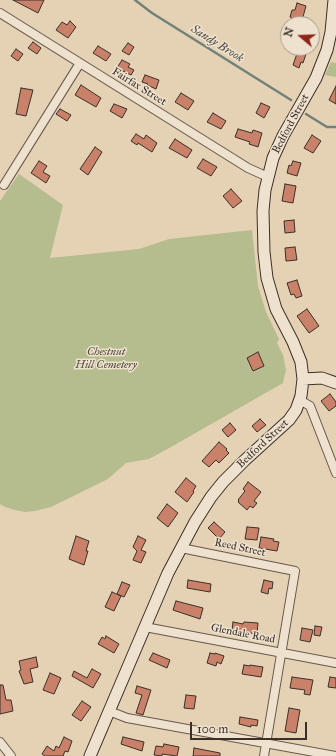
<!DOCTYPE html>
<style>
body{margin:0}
#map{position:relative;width:336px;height:756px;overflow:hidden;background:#e5d2b5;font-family:"IM FELL Great Primer",serif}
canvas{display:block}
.north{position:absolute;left:280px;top:16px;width:40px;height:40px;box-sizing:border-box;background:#eee2cf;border:1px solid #a69b8d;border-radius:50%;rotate:289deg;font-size:11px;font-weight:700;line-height:16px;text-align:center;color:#3b3029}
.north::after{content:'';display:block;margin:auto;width:14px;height:18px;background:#8f2418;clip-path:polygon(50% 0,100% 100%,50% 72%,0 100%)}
.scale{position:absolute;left:190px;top:722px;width:117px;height:18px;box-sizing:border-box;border:2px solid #3b3029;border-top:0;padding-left:5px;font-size:12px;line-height:14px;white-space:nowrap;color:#3b3029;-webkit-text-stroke:3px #eee2cf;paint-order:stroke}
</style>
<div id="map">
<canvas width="336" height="756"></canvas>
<div class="north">N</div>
<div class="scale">100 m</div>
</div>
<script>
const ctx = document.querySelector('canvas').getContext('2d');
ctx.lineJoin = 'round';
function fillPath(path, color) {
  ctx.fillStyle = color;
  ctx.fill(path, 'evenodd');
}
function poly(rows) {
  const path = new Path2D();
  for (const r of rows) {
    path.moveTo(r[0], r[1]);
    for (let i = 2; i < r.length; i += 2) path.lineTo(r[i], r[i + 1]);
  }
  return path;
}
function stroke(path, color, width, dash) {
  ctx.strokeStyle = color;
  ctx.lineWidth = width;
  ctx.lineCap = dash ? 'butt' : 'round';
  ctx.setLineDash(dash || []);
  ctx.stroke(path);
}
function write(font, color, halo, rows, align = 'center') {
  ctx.font = font + ' "IM FELL Great Primer",serif';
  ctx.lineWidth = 3;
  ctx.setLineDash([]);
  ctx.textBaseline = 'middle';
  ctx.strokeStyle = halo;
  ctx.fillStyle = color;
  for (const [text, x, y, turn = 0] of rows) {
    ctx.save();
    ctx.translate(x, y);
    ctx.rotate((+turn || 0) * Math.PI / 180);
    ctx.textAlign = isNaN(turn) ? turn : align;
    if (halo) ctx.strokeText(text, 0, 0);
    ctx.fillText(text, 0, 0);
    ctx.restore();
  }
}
const green = poly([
 [331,62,336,63,336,77,325,75],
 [19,174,63,205,50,258,139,249,169,239,252,230,258,286,266,312,279,339,277,343,283,355,286,370,283,383,171,447,149,459,126,463,108,479,51,507,35,511,25,512,15,510,5,507,0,504,0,201]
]);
const stream = poly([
 [135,0,152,13,291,100],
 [306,114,327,127,336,127]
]);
const building = poly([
 [13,0,44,0,38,13,13,0],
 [297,3,306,6,301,24,292,22,292,18,290,17,292,10,295,10,297,3],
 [70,21,76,27,68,38,56,30,62,22,67,25,70,21],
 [33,42,41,48,37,54,28,48,33,42],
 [128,43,134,47,129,55,122,51,128,43],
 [98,46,111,54,106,61,93,53,98,46],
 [299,48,308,48,303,63,301,62,299,68,293,65,299,48],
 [16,49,23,54,18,61,11,56,16,49],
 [122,60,130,64,128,67,134,70,131,75,117,68,122,60],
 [145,75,159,80,156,89,147,85,148,84,142,82,145,75],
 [81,85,101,98,96,107,75,95,81,85],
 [336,86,336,104,329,100,336,86],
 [21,88,33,90,26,116,16,114,21,88],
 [181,93,194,101,188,110,175,102,181,93],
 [261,103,270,107,264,118,256,113,261,103],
 [114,104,127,109,122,118,110,111,114,104],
 [60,109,71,115,67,121,56,114,60,109],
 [213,113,226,121,221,129,207,122,213,113],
 [238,129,252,133,253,130,262,133,258,147,249,144,250,142,235,137,238,129],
 [136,134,144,139,146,135,157,143,152,152,138,143,137,145,131,141,136,134],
 [312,135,321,141,313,153,304,148,312,135],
 [175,139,192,150,187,158,169,148,175,139],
 [95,147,102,152,88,175,80,169,95,147],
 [203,159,217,167,211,176,197,168,203,159],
 [39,161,47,166,43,172,50,176,46,183,31,173,39,161],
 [293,161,301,163,297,176,287,173,289,165,291,166,293,161],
 [285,184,296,186,293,203,282,201,285,184],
 [231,189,242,201,233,208,223,196,231,189],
 [294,220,295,232,285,233,284,221,294,220],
 [295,247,297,260,286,261,285,248,295,247],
 [297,280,302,296,296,298,294,294,291,295,287,283,297,280],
 [307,309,319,326,309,333,297,316,307,309],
 [258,352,264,366,253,371,247,358,258,352],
 [330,394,336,402,336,406,329,411,321,401,330,394],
 [260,419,266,425,257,432,252,426,260,419],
 [230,423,236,430,228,437,222,430,230,423],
 [219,442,227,449,226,450,229,453,219,463,216,460,209,467,202,461,219,442],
 [186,478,196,486,193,491,194,492,187,502,175,492,186,478],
 [248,482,261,492,254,501,257,503,253,508,250,506,247,510,238,502,239,501,238,500,245,491,243,489,248,482],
 [167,504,178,513,168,527,157,518,167,504],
 [214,522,225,532,219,539,208,528,214,522],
 [247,527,259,528,257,540,245,539,247,527],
 [76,536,89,541,86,551,88,551,84,565,69,559,76,536],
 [138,536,146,540,141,550,146,552,141,563,133,560,137,551,133,547,138,536],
 [261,537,274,539,273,541,279,542,277,551,259,548,261,537],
 [188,580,211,584,210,592,187,588,188,580],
 [264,580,273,582,272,589,269,588,268,594,261,592,264,580],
 [122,582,130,585,124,597,117,594,122,582],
 [112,592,121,596,114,611,105,607,112,592],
 [176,601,203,608,200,619,173,610,176,601],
 [233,622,243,624,244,622,258,623,257,634,232,630,233,622],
 [315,626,322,627,320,636,314,635,315,626],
 [302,628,313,630,310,642,300,640,302,628],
 [106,636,119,644,114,653,98,644,102,637,105,639,106,636],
 [153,653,170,660,167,668,149,660,153,653],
 [210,653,215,654,215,653,224,656,221,664,217,662,216,666,207,663,210,653],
 [36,657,38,667,30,669,33,682,24,684,19,671,21,670,19,661,36,657],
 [244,665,250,666,250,665,263,667,261,677,242,674,244,665],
 [92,669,101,674,93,688,72,676,74,671,87,678,92,669],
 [50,673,61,678,54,694,43,690,50,673],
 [292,677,313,680,310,695,304,694,305,690,290,688,292,677],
 [330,677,336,678,336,688,328,687,330,677],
 [0,685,3,685,6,700,11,700,13,711,0,714,0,685],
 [137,686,151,690,143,715,136,713,142,695,135,693,137,686],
 [186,695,196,696,194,709,184,708,186,695],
 [82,701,91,707,81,721,72,715,82,701],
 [289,708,300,710,296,733,285,731,289,708],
 [240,717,258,720,257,726,251,725,251,727,239,724,240,717],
 [64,737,72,741,68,752,65,751,63,756,45,756,42,754,47,746,54,751,56,746,59,748,64,737],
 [123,737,144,742,142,751,121,744,123,737],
 [164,744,179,747,177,756,162,754,162,756,154,755,156,746,163,747,164,744],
 [194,748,220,753,220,756,193,756,194,748]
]);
const minor = poly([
 [0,13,248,168,268,177],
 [4,185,80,63],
 [300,400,310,406,336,473],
 [181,548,295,571,264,756],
 [145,627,336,663],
 [109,711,127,718,336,756],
 [0,742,11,756]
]);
const secondary = poly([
 [303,379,322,378,336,383],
 [90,756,168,573,195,522,211,497,223,482,245,460,289,420,296,410,301,396,303,379,301,362,293,342,276,309,267,278,264,252,263,211,265,190,273,158,283,136,316,78,327,50,331,32,334,0]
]);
const streetNames = [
 ["Fairfax Street",139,87,32],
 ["Bedford Street",291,124,-62],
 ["Bedford Street",263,444,-43],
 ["Reed Street",240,548,12],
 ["Glendale Road",243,634,11]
];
const parkNames = [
 ["Chestnut",106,352],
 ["Hill Cemetery",106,365]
];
const waterNames = [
 ["Sandy Brook",217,44,32]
];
fillPath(green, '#b5bc8d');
stroke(stream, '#728278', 2.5);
fillPath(building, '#c98169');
stroke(building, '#3b3029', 1);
stroke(minor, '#66584c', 10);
stroke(secondary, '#3b3029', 13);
stroke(minor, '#eee2cf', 8);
stroke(secondary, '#eee2cf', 11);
write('11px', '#3b3029', '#eee2cf', streetNames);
write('italic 11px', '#534c3d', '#eee2cf', parkNames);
write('italic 12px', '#4d4b43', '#eee2cf', waterNames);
</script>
